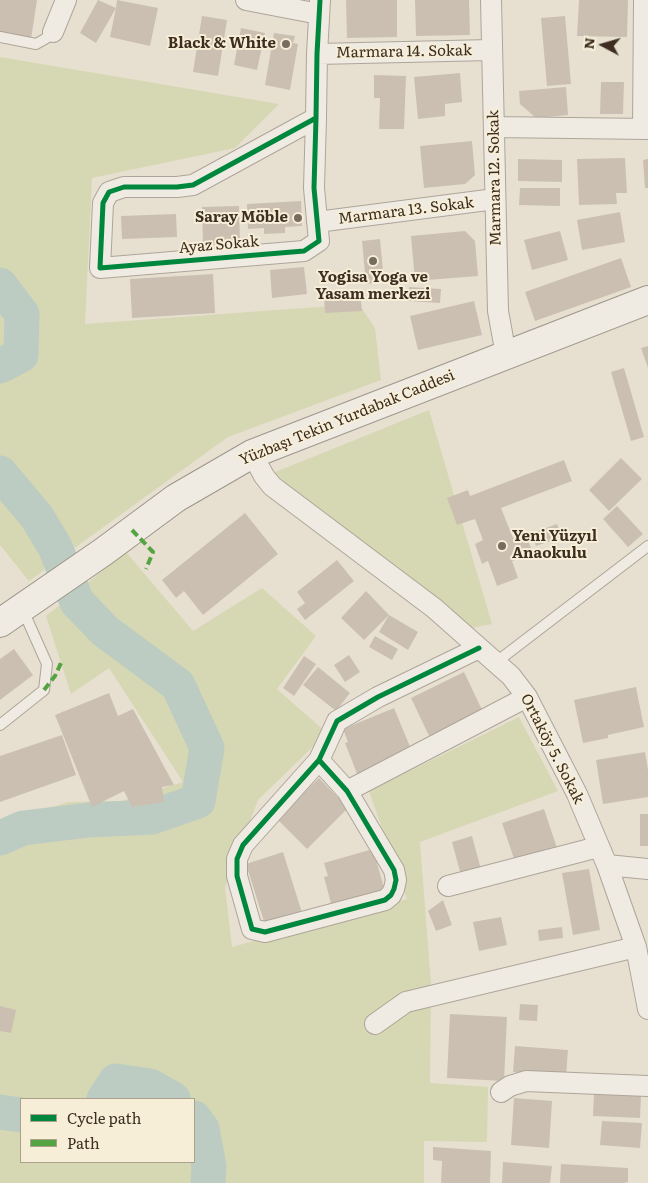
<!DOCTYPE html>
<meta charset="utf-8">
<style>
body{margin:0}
#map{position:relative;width:648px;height:1183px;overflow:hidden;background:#e7e0d1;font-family:Literata,serif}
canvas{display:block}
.legend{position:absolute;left:20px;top:1098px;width:175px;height:65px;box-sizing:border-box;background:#f7eed8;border:1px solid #ada18e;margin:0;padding:6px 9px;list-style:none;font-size:15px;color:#3d2e20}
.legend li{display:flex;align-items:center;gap:10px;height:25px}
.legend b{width:25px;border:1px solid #ada18e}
.north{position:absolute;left:578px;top:20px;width:50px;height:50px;-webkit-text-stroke:4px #f7eed8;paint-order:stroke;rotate:276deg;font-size:14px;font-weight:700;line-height:20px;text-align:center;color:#3d2e20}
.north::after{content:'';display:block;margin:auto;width:18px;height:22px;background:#3d2e20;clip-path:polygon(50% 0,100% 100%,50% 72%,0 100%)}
</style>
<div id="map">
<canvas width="648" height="1183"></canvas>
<ul class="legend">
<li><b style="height:6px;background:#00873e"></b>Cycle path</li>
<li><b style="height:6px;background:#54a441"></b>Path</li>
</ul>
<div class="north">N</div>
</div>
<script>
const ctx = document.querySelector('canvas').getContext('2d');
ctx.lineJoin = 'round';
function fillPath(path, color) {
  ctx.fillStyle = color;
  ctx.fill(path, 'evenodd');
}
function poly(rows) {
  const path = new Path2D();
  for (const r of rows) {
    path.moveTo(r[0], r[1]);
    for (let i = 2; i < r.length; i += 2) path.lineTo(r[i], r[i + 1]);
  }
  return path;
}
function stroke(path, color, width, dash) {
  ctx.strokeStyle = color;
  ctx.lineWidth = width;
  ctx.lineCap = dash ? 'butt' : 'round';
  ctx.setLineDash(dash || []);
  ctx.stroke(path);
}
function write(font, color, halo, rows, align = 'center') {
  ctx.font = font + ' Literata,serif';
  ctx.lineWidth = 4;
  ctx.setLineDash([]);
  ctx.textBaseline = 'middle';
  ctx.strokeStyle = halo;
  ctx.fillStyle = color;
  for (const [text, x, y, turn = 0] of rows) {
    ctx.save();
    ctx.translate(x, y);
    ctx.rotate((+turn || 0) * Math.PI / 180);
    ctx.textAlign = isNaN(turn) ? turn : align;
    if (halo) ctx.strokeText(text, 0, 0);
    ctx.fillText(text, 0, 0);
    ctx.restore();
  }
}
const green = poly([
 [0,57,279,104,235,148,92,178,85,324,359,304,375,328,381,380,228,437,29,581,0,545],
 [429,410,492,624,472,628,273,473],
 [126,552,193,631,262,588,316,636,277,689,327,733,258,800,225,887,232,947,407,899,369,791,519,717,558,791,420,842,431,984,430,1083,488,1087,487,1142,424,1141,424,1183,0,1183,0,825,68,802,122,801,183,782,109,668,71,694,46,616],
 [21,1099,194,1099,194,1162,21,1162]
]);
const river = poly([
 [0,285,22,314,21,355,0,366],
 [0,473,37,517,55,547,77,602,105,631,178,685,207,748,198,801,152,817,89,820,23,828,0,838],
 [104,1099,116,1081,150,1086,173,1099],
 [0,1112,21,1115],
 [194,1118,202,1129,209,1167,208,1183]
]);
const building = poly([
 [0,0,37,0,31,39,0,34],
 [98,0,116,8,117,0,158,8,150,46,110,37,116,8,96,43,80,33],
 [346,0,397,0,397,37,347,38],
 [415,0,469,0,470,35,416,36],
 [579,0,628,0,627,37,577,36],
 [202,16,227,20,218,76,193,72],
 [565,16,571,84,547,86,541,18],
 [241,28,265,33,257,70,234,65],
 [274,33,295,36,293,43,298,44,290,90,265,85],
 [460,73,462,102,445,104,445,116,418,119,414,77],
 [374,75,406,76,404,129,379,129,380,98,374,98],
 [601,82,624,82,623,114,600,114],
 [566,87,568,115,536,118,520,104,519,91],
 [472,141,475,175,465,184,424,188,420,146],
 [625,158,627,193,616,193,617,204,579,205,577,159],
 [518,159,562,160,562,182,518,181],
 [648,159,648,188,645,188,643,160],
 [520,188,560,188,560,206,519,205],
 [301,201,302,226,285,227,285,233,264,234,264,228,248,229,247,204],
 [239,206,240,244,203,245,202,207],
 [620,212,625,242,582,250,577,220],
 [176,214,177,237,122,239,121,216],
 [465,231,475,241,478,276,415,281,411,236],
 [560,231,568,260,532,270,524,240],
 [380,239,384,282,366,284,362,241],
 [621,258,631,287,535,321,525,292],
 [304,267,307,294,272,298,270,270],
 [213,274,215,313,132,318,130,279],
 [409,287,441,289,440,303,408,301],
 [360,291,362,311,325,313,324,293],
 [474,301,482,335,418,350,410,316],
 [648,346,648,368,641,348],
 [624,368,644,437,631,441,611,372],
 [621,458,642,479,609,511,589,490],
 [564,460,572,481,501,508,513,538,525,533,533,553,512,561,518,578,497,586,488,561,482,564,475,544,483,540,475,519,457,525,447,498,468,490,470,496],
 [617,506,643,534,628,547,603,519],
 [245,513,278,554,203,615,184,591,176,598,162,580],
 [557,524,562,537,536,546,532,533],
 [337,560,354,581,305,620,297,609,305,603,297,592],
 [366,591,389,615,364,640,341,618],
 [389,615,418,632,408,650,379,632],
 [375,636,398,649,392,660,369,647],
 [14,649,33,675,0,700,0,659],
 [349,655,360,672,345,682,334,665],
 [304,656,316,664,294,696,283,688],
 [318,667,350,693,336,711,303,685],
 [464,672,484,714,431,740,411,698],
 [636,687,644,727,608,735,608,738,583,743,574,700],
 [109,693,118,716,133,709,174,785,162,787,164,802,132,807,124,791,92,807,55,715],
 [394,708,413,754,358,776,345,743,348,742,343,729],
 [62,735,76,775,0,802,0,756],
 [645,752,648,770,648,797,603,804,596,760],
 [319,778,348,808,307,849,277,819],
 [544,809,557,848,515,862,502,823],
 [640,814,648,814,648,846,640,846],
 [472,836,482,873,462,879,452,842],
 [373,849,386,895,333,911,324,877,328,876,324,863],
 [283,852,303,916,266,928,246,864],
 [589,869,600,930,573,935,562,873],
 [443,900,452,925,436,931,428,911],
 [501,917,507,945,479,951,473,922],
 [562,927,563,938,539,941,538,930],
 [520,1004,538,1005,537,1021,519,1020],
 [0,1006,16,1010,11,1033,0,1031],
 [450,1014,507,1017,504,1081,447,1078],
 [515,1046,568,1050,566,1076,513,1072],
 [594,1093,641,1095,640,1118,593,1116],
 [514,1098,552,1101,549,1148,511,1145],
 [602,1121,642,1123,640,1148,600,1145],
 [433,1147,491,1151,490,1183,441,1183,442,1161,433,1160],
 [503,1162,552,1166,550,1183,502,1183],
 [561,1164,628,1168,628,1182,624,1183,560,1183]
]);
const service = poly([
 [0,37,36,44,45,39,53,32],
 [495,663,648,546],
 [0,725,44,690,47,664,22,608]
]);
const minor = poly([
 [246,0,319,14],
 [491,0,498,311,506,355],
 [53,32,66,0],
 [317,54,491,50],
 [316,118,193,185,177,187,124,187,109,192,103,203,100,268,304,251,319,241,314,188,316,118,317,54,320,0],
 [494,127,648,129],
 [643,129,644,0],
 [317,222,495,199],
 [252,454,264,476,272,486,434,608,511,676,527,697,577,794,607,865,636,947,648,1009],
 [319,760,347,791,394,870,396,880,394,889,391,895,385,900,265,932,252,929,237,876,237,859,243,845,319,760,337,721,378,697,479,648],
 [347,791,527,697],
 [607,865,648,869],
 [448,886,598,847],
 [375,1024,406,1002,636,947],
 [501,1092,510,1086,526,1081,648,1086]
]);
const secondary = poly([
 [0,623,103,552,176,498,252,454,648,300]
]);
const quiet = poly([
 [132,530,153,552,146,569],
 [44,690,55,676,61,663]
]);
const cycleway = poly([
 [316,118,193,185,177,187,124,187,109,192,103,203,100,268,304,251,319,241,314,188,316,118,317,54,320,0],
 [319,760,347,791,394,870,396,880,394,889,391,895,385,900,265,932,252,929,237,876,237,859,243,845,319,760,337,721,378,697,479,648]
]);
const markers = [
 [286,44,5,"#786c5e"],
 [298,218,5,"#786c5e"],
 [373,261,5,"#786c5e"],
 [502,546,5,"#786c5e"]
];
const poiNames = [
 ["Black & White",276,44],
 ["Saray Möble",288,218],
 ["Yogisa Yoga ve",373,278,"center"],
 ["Yasam merkezi",373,295,"center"],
 ["Yeni Yüzyıl",512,537,"left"],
 ["Anaokulu",512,554,"left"]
];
const streetNames = [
 ["Marmara 14. Sokak",404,52,-1],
 ["Marmara 12. Sokak",495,178,-91],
 ["Marmara 13. Sokak",406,211,-7],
 ["Ayaz Sokak",219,245,-5],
 ["Yüzbaşı Tekin Yurdabak Caddesi",347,418,-22],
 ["Ortaköy 5. Sokak",552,749,63]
];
fillPath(green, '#d6d7b3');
stroke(river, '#bcccc2', 35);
fillPath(building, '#cbbfb2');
stroke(service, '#ada599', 12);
stroke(minor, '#ada599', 22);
stroke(secondary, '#9c958a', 30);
stroke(service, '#efebe3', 10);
stroke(minor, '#efebe3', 20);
stroke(secondary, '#efebe3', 28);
stroke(quiet, '#54a441', 4, [8, 4]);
stroke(cycleway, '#00873e', 5);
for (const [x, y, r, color] of markers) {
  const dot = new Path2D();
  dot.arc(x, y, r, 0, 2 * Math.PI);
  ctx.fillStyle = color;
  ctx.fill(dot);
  stroke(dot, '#f7eed8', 2);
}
write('bold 15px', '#3d2e20', '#f7eed8', poiNames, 'right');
write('15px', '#3d2e20', '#f7eed8', streetNames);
</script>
